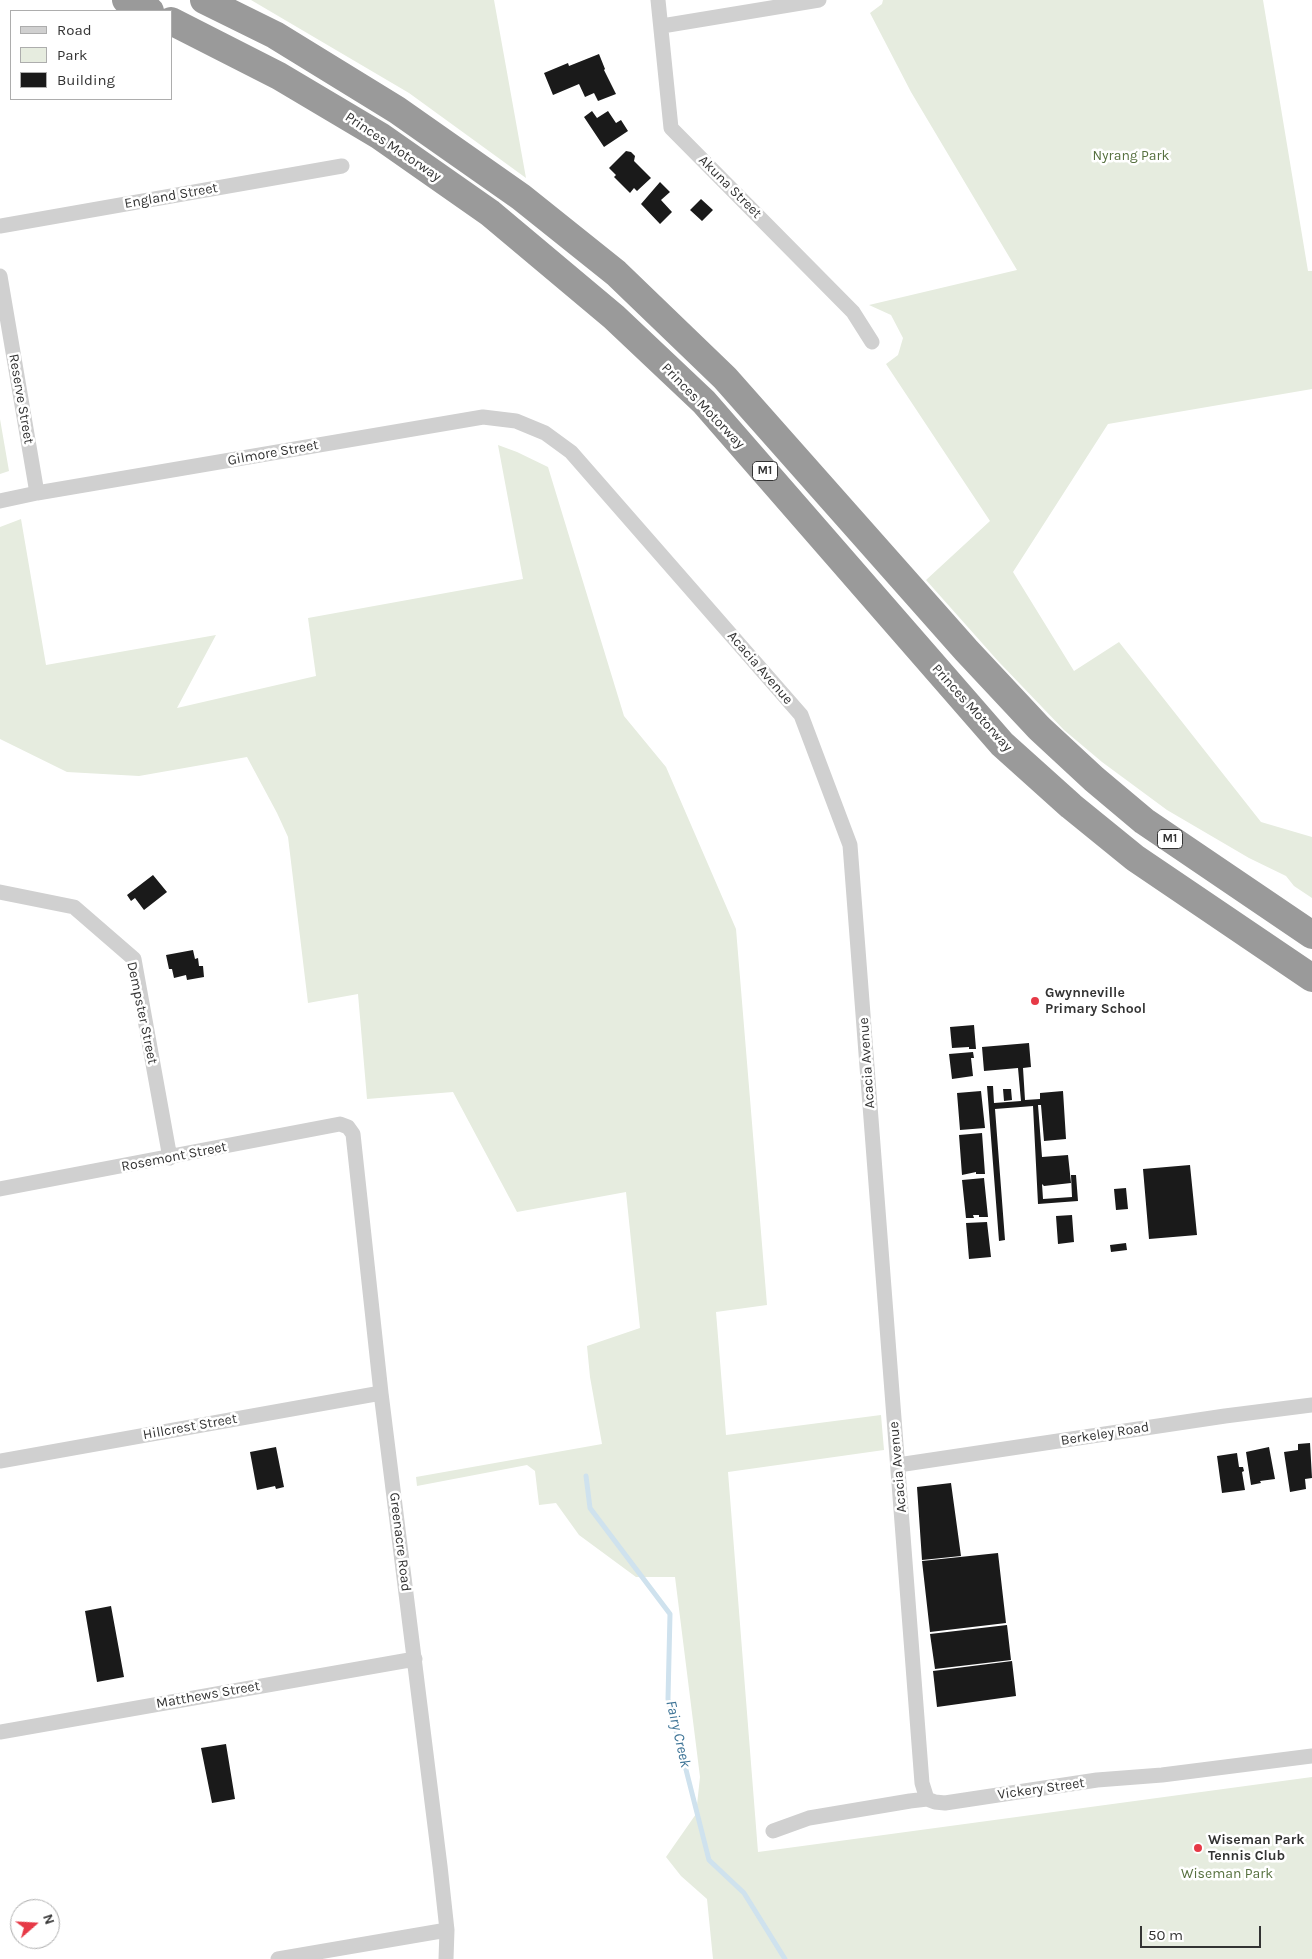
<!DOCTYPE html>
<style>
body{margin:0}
#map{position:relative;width:1312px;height:1959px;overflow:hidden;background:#fff;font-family:Karla,sans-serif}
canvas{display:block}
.legend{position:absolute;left:10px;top:10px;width:162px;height:90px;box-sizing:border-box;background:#fff;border:1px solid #adadad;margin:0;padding:6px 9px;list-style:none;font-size:15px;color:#333}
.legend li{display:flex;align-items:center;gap:10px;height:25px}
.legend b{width:25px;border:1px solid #adadad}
.north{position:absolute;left:10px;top:1899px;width:50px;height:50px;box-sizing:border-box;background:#fff;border:1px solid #adadad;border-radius:50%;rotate:71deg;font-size:14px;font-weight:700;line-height:20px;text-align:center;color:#333}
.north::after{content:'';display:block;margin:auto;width:18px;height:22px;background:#e63946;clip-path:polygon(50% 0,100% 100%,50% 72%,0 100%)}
.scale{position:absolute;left:1140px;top:1926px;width:121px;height:22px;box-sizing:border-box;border:2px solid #333;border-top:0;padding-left:6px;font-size:15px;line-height:18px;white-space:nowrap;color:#333;-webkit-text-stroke:4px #fff;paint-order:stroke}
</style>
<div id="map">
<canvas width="1312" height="1959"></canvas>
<ul class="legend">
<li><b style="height:6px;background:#d0d0d0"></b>Road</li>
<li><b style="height:14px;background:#e6ecdf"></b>Park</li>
<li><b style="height:14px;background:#1a1a1a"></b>Building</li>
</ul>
<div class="north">N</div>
<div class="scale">50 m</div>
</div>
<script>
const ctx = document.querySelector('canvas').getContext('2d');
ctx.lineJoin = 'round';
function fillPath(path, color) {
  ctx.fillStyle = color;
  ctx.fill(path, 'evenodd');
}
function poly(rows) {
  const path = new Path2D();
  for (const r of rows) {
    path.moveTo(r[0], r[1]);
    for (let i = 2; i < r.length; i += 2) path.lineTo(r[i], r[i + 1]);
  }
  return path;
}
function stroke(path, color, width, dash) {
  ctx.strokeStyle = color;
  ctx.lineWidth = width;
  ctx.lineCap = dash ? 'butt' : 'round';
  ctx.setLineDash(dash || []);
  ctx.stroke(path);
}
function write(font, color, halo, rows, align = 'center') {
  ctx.font = font + ' Karla,sans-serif';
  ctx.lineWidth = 5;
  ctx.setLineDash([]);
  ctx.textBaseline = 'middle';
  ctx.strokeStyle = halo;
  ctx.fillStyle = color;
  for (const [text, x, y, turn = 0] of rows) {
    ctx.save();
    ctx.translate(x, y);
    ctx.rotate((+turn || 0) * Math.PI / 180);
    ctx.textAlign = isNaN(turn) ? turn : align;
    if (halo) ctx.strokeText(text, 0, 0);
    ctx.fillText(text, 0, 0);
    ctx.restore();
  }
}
const green = poly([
 [251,0,494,0,526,178,409,93],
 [883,0,1263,0,1308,271,1312,271,1312,389,1108,424,1013,572,1074,671,1119,642,1261,822,1312,837,1312,898,1294,886,1286,876,1249,858,1167,810,1102,762,1064,730,998,661,926,580,990,521,886,364,898,355,903,338,891,315,869,305,1017,270,911,92,870,13,882,4],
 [0,419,9,471,0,474],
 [498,445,517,452,548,467,624,716,666,767,736,929,767,1305,716,1312,726,1435,881,1415,884,1450,728,1472,758,1852,1312,1777,1312,1959,713,1959,707,1899,681,1876,666,1857,696,1814,700,1777,675,1577,636,1577,579,1535,556,1503,539,1505,535,1471,527,1465,417,1486,416,1477,602,1444,590,1377,587,1346,640,1328,626,1192,517,1212,453,1092,367,1099,358,994,308,1003,288,837,277,813,247,757,139,776,67,772,0,739,0,527,21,519,46,665,216,635,177,708,316,676,308,618,523,579]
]);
const stream = poly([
 [586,1476,590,1508,670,1614,668,1699,709,1860,744,1893,785,1959]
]);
const building = poly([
 [599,54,605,69,604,70,616,94,598,101,594,93,585,97,579,84,553,95,544,73,568,63,569,66],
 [592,111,597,118,608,111,616,123,621,120,628,131,604,147,584,117],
 [626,151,631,152,635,156,634,161,651,178,637,191,634,188,630,193,614,177,616,175,609,168],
 [660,182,670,192,661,200,672,212,660,224,641,204],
 [701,199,713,210,702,221,690,210],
 [153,875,167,892,144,910,135,898,131,901,127,895],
 [193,950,195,959,198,958,199,966,203,966,204,977,187,980,186,975,174,978,172,969,169,969,166,955],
 [974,1025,976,1049,969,1049,969,1047,952,1048,950,1027],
 [1029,1043,1031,1067,1023,1068,1025,1100,1040,1099,1040,1093,1063,1091,1066,1139,1044,1141,1041,1105,1038,1105,1042,1157,1068,1155,1071,1183,1044,1186,1042,1184,1043,1199,1072,1197,1071,1175,1076,1175,1078,1201,1038,1204,1033,1106,995,1109,1005,1240,999,1241,987,1086,993,1086,994,1103,1021,1101,1018,1068,984,1071,982,1047],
 [973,1052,974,1058,971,1058,973,1076,952,1079,949,1054],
 [1003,1089,1011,1089,1012,1100,1004,1101],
 [981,1091,985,1128,960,1130,957,1093],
 [982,1133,985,1174,976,1174,976,1172,962,1175,959,1135],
 [1190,1165,1197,1235,1149,1239,1143,1169],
 [984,1178,988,1217,979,1217,979,1215,973,1215,974,1218,966,1218,962,1180],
 [1126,1188,1128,1209,1116,1210,1114,1189],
 [1072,1215,1074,1242,1058,1244,1056,1216],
 [987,1222,991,1257,969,1259,966,1223],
 [1126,1243,1127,1250,1111,1252,1110,1245],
 [1310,1443,1312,1478,1305,1479,1306,1489,1290,1492,1284,1452,1298,1450,1298,1444],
 [276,1447,284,1487,276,1489,275,1486,257,1490,250,1452],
 [1269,1447,1275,1479,1260,1481,1261,1483,1251,1485,1246,1452],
 [1237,1453,1239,1467,1243,1467,1244,1471,1242,1472,1245,1490,1222,1493,1217,1456],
 [951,1483,961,1556,922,1560,917,1487],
 [998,1553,1006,1623,930,1632,922,1561],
 [111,1606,124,1677,97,1682,85,1611],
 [1007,1625,1011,1660,935,1669,930,1634],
 [1012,1661,1016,1696,937,1707,933,1671],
 [226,1744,235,1799,212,1803,201,1748]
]);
const minor = poly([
 [658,0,671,128,853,312,872,342],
 [662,26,819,0],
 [0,226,342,166],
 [0,276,37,493],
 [0,501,37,493,483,417,516,421,545,433,571,452,801,715,850,845,922,1783,927,1799],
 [0,892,74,907,134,959,170,1158],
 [0,1189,340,1124,348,1127,353,1134,381,1393,440,1866,447,1930,446,1959],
 [0,1461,381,1393],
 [898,1465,1225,1416,1312,1405],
 [0,1732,415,1659],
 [773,1831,809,1818,910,1801,927,1799,935,1802,945,1803,1097,1780,1162,1775,1312,1756],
 [278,1959,447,1930]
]);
const motorway = poly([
 [126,0,150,11],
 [204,0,275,35,397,110,521,197,616,273,725,378,966,650,1039,728,1094,779,1144,821,1312,935],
 [171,21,279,76,380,136,490,213,614,317,704,402,1002,744,1071,806,1135,858,1312,978]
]);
const markers = [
 [1035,1001,5,"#e63946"],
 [1198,1848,5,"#e63946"]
];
const shields = [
 [765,471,25],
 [1170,839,25]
];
const shieldNames = [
 ["M1",765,471],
 ["M1",1170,839]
];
const streetNames = [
 ["Princes Motorway",393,147,34],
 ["Akuna Street",730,187,45],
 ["England Street",171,196,-10],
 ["Reserve Street",21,399,80],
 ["Princes Motorway",703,406,46],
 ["Gilmore Street",273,453,-10],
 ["Acacia Avenue",760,668,49],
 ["Princes Motorway",972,708,48],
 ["Dempster Street",142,1013,78],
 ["Acacia Avenue",867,1063,-94],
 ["Rosemont Street",174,1157,-11],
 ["Hillcrest Street",190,1427,-10],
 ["Berkeley Road",1105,1434,-9],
 ["Acacia Avenue",898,1467,-95],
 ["Greenacre Road",400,1542,83],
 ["Matthews Street",208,1695,-10],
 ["Vickery Street",1041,1789,-8]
];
const parkNames = [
 ["Nyrang Park",1131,156],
 ["Wiseman Park",1227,1874]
];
const poiNames = [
 ["Gwynneville",1045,993],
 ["Primary School",1045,1009],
 ["Wiseman Park",1208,1840],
 ["Tennis Club",1208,1856]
];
const waterNames = [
 ["Fairy Creek",678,1734,77]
];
fillPath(green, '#e6ecdf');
stroke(stream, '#cfe2ee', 5);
fillPath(building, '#1a1a1a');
stroke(minor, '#d0d0d0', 15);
stroke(motorway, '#9a9a9a', 28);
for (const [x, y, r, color] of markers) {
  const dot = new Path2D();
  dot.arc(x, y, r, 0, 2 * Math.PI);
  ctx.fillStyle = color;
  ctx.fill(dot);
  stroke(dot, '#fff', 2);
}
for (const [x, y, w] of shields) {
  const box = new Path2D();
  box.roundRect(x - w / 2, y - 9.5, w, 19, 4);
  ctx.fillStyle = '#fff';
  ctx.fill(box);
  stroke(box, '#333', 1);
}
write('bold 12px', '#333', null, shieldNames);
write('14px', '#333', '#fff', streetNames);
write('14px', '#56703f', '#fff', parkNames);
write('bold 14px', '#333', '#fff', poiNames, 'left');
write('italic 15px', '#3f7597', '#fff', waterNames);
</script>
